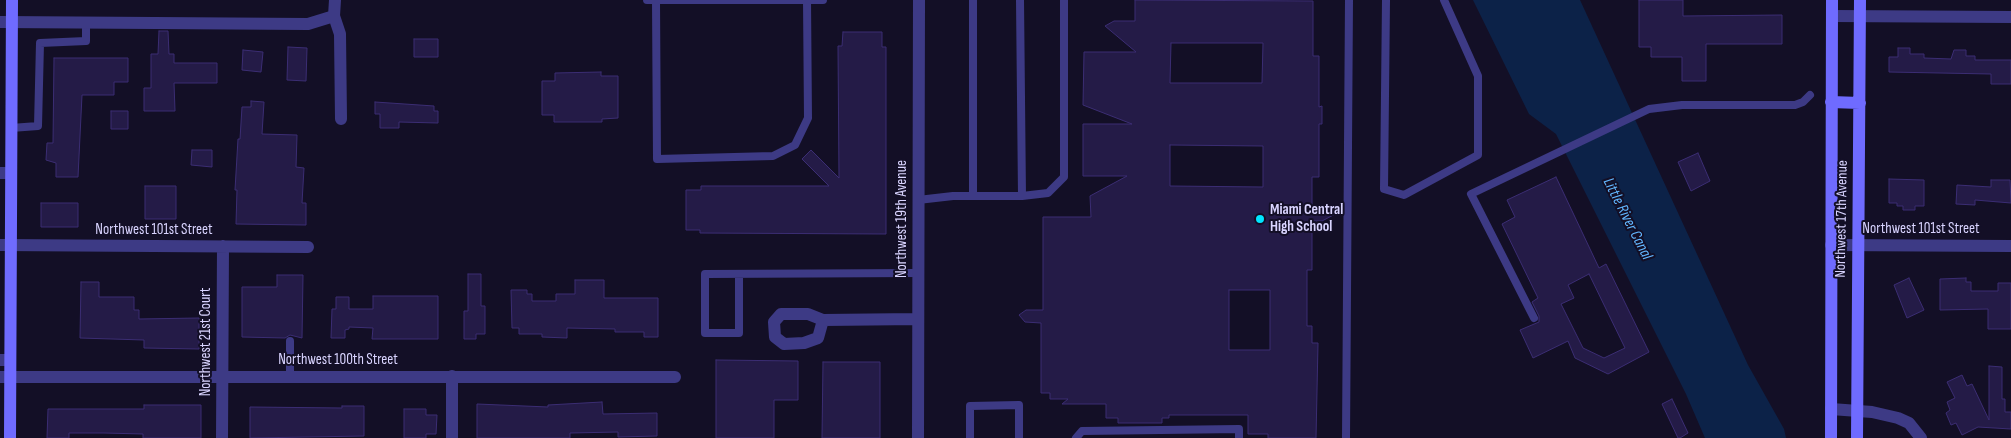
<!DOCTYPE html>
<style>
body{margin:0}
canvas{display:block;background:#130f26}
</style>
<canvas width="2011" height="438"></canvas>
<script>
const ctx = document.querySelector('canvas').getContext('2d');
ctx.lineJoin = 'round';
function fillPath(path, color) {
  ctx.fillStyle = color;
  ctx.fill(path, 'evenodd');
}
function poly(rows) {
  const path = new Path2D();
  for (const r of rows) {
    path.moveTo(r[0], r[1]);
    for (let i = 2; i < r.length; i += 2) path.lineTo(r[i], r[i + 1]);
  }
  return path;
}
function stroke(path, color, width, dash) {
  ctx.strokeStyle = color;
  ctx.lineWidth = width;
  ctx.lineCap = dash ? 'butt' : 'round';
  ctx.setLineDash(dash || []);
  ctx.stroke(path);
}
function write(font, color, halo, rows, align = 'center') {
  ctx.font = font + ' "Sofia Sans Condensed",sans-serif';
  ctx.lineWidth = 4;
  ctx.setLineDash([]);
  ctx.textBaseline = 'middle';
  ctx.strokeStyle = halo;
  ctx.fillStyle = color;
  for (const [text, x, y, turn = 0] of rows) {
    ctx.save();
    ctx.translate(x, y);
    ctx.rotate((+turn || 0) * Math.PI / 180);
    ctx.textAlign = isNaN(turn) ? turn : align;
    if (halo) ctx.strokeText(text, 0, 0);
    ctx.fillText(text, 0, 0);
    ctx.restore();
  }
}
const water = poly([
 [1473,0,1580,0,1748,365,1784,429,1786,438,1705,438,1686,394,1556,134,1529,114]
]);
const building = poly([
 [1135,0,1313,1,1313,56,1319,56,1319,107,1322,106,1322,124,1319,124,1319,177,1312,177,1312,209,1341,211,1322,221,1312,221,1312,270,1307,270,1307,326,1312,326,1312,343,1318,343,1316,438,1268,438,1268,434,1248,434,1248,415,1169,415,1169,418,1162,418,1162,423,1118,423,1118,418,1106,418,1106,404,1062,404,1068,399,1050,399,1050,393,1041,393,1041,323,1025,322,1019,315,1026,310,1043,310,1043,217,1091,217,1090,196,1127,176,1083,176,1083,124,1132,124,1083,105,1084,52,1136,52,1105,26,1114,21,1135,21,1135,0],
 [1171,43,1263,43,1262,83,1170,83,1171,43],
 [1170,145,1263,146,1263,187,1170,186,1170,145],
 [1229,290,1270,290,1270,350,1229,350,1229,290],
 [1639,0,1683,0,1683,16,1782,15,1782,44,1706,44,1706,81,1682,81,1682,57,1651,57,1651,47,1639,47,1639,0],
 [159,31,168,31,169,54,174,54,174,63,217,63,217,83,174,83,175,111,144,111,144,88,151,88,151,54,158,54,159,31],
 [843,32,882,32,882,47,886,47,886,234,700,233,700,230,686,230,686,190,701,190,701,186,829,186,802,159,811,150,839,178,838,46,842,46,843,32],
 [414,39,438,39,438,57,414,57,414,39],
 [288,47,307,48,306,81,287,80,288,47],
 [1898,48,1910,48,1910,54,1924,54,1924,58,1951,59,1954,50,1966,50,1966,56,1975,56,1975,60,2011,60,2011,84,1991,84,1991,74,1889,72,1889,57,1898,57,1898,48],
 [243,50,263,52,261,72,242,70,243,50],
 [54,58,128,58,128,82,114,82,114,95,82,95,78,177,56,177,56,163,46,160,47,143,53,143,54,58],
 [601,72,601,76,618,76,618,118,602,119,602,122,554,122,554,115,542,115,542,81,555,81,555,73,601,72],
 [251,101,264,102,262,134,297,135,296,167,304,168,302,203,306,203,306,225,236,224,237,190,235,190,238,139,240,139,242,107,251,107,251,101],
 [375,102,434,106,434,111,438,111,438,123,399,122,399,128,380,128,380,114,375,114,375,102],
 [111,111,128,111,128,129,111,129,111,111],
 [192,150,212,150,212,167,191,165,192,150],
 [1698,153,1710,181,1691,191,1678,162,1698,153],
 [1556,177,1599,268,1606,264,1649,352,1608,374,1575,358,1568,341,1533,358,1520,330,1539,322,1539,316,1532,302,1538,298,1502,224,1515,217,1507,200,1556,177],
 [1589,274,1625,348,1604,358,1583,348,1561,304,1574,298,1568,285,1589,274],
 [1889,179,1924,180,1924,206,1915,206,1915,210,1903,210,1903,206,1897,206,1897,203,1889,203,1889,179],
 [1991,180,2010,180,2011,203,1975,200,1975,205,1956,204,1957,185,1991,187,1991,180],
 [145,186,176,186,176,219,145,219,145,186],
 [41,203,78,203,78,227,41,227,41,203],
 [468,274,481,274,481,306,485,306,485,334,476,334,476,339,464,339,464,311,468,311,468,274],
 [277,275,303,275,302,338,290,335,285,338,242,337,242,287,277,287,277,275],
 [1909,278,1924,310,1907,318,1894,285,1909,278],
 [1966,278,1966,282,1971,282,1971,291,1998,291,1998,283,2011,283,2011,329,1988,329,1988,309,1940,310,1940,279,1966,278],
 [575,280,604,280,604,298,658,298,658,337,644,337,644,332,615,332,615,329,567,328,567,338,542,337,542,334,519,334,519,328,512,328,511,290,527,290,527,294,532,294,532,301,556,301,556,294,575,294,575,280],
 [81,282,99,282,99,297,134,297,134,310,139,310,139,319,199,318,199,349,144,348,144,340,80,338,81,282],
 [373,296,438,296,438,339,372,339,373,328,349,327,349,329,345,330,345,338,331,338,332,309,336,309,336,297,349,297,349,309,373,309,373,296],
 [716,360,798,361,798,400,774,400,774,438,716,438,716,360],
 [823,362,880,362,880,438,822,438,823,362],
 [1989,366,2002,367,2002,399,2005,399,2005,412,2011,412,2011,429,1978,427,1962,435,1956,423,1951,425,1946,413,1950,410,1947,402,1955,398,1947,382,1962,375,1967,386,1972,384,1989,420,1989,366],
 [1672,399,1688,433,1680,438,1678,438,1662,404,1672,399],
 [602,402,603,414,657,413,657,436,618,437,618,432,570,433,570,438,477,438,477,404,548,407,548,405,602,402],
 [144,405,201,405,201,438,143,438,143,434,104,433,69,433,69,438,47,438,48,409,144,409,144,405],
 [342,406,364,406,364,436,250,438,250,407,342,408,342,406],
 [404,409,426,409,426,415,437,415,436,434,426,434,426,438,404,438,404,409]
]);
const service = poly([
 [647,0,823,0],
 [1020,0,1022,196],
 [1386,0,1384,189,1404,195,1478,155,1478,76,1444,0],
 [656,1,657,159,773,156,795,145,808,118,807,0],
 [11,128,38,126,40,43,86,41,86,23],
 [973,196,973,0],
 [918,200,953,196,1022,196,1048,193,1064,177,1064,0],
 [739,274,739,333,705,333,705,274,918,273],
 [1534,318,1471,194,1649,109,1682,105,1795,105,1803,102,1810,95],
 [290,341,290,376],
 [970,438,970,406,1019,405,1019,438],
 [1076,438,1082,431,1239,429,1239,438],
 [1346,438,1349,0]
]);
const minor = poly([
 [335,0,334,16,340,34,341,119],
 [1832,16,2011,17],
 [0,22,308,24,334,16],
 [0,173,11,173],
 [0,245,308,247],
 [1831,245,2011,246],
 [823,320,818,338,804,343,784,344,775,337,774,322,781,314,808,314,823,320,918,319],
 [0,360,10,360],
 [0,377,675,377],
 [1831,409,1872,412,1898,418,1909,423,1921,438],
 [222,438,223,246],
 [452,438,452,376],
 [918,438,919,0]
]);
const secondary = poly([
 [1831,102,1860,103],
 [10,438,12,0],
 [1831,438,1832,0],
 [1857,438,1860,0]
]);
const markers = [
 [1260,219,5,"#00e5ff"]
];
const poiNames = [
 ["Miami Central",1270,210],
 ["High School",1270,227]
];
const streetNames = [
 ["Northwest 19th Avenue",902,219,-90],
 ["Northwest 17th Avenue",1842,219,-89],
 ["Northwest 101st Street",1921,229],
 ["Northwest 101st Street",154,230],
 ["Northwest 21st Court",206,342,-90],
 ["Northwest 100th Street",338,360]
];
const waterNames = [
 ["Little River Canal",1627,219,63]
];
fillPath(water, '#0c2248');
fillPath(building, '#241b47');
stroke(building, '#3b2d73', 1);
stroke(service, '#3d3a85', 8);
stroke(minor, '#3d3a85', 12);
stroke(secondary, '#6f6bff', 12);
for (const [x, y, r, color] of markers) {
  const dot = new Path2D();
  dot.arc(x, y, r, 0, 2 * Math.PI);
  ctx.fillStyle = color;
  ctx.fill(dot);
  stroke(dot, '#130f26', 2);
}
write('bold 15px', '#d9d4ff', '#130f26', poiNames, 'left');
write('15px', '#d9d4ff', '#130f26', streetNames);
write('italic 16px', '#62b6ff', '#130f26', waterNames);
</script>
